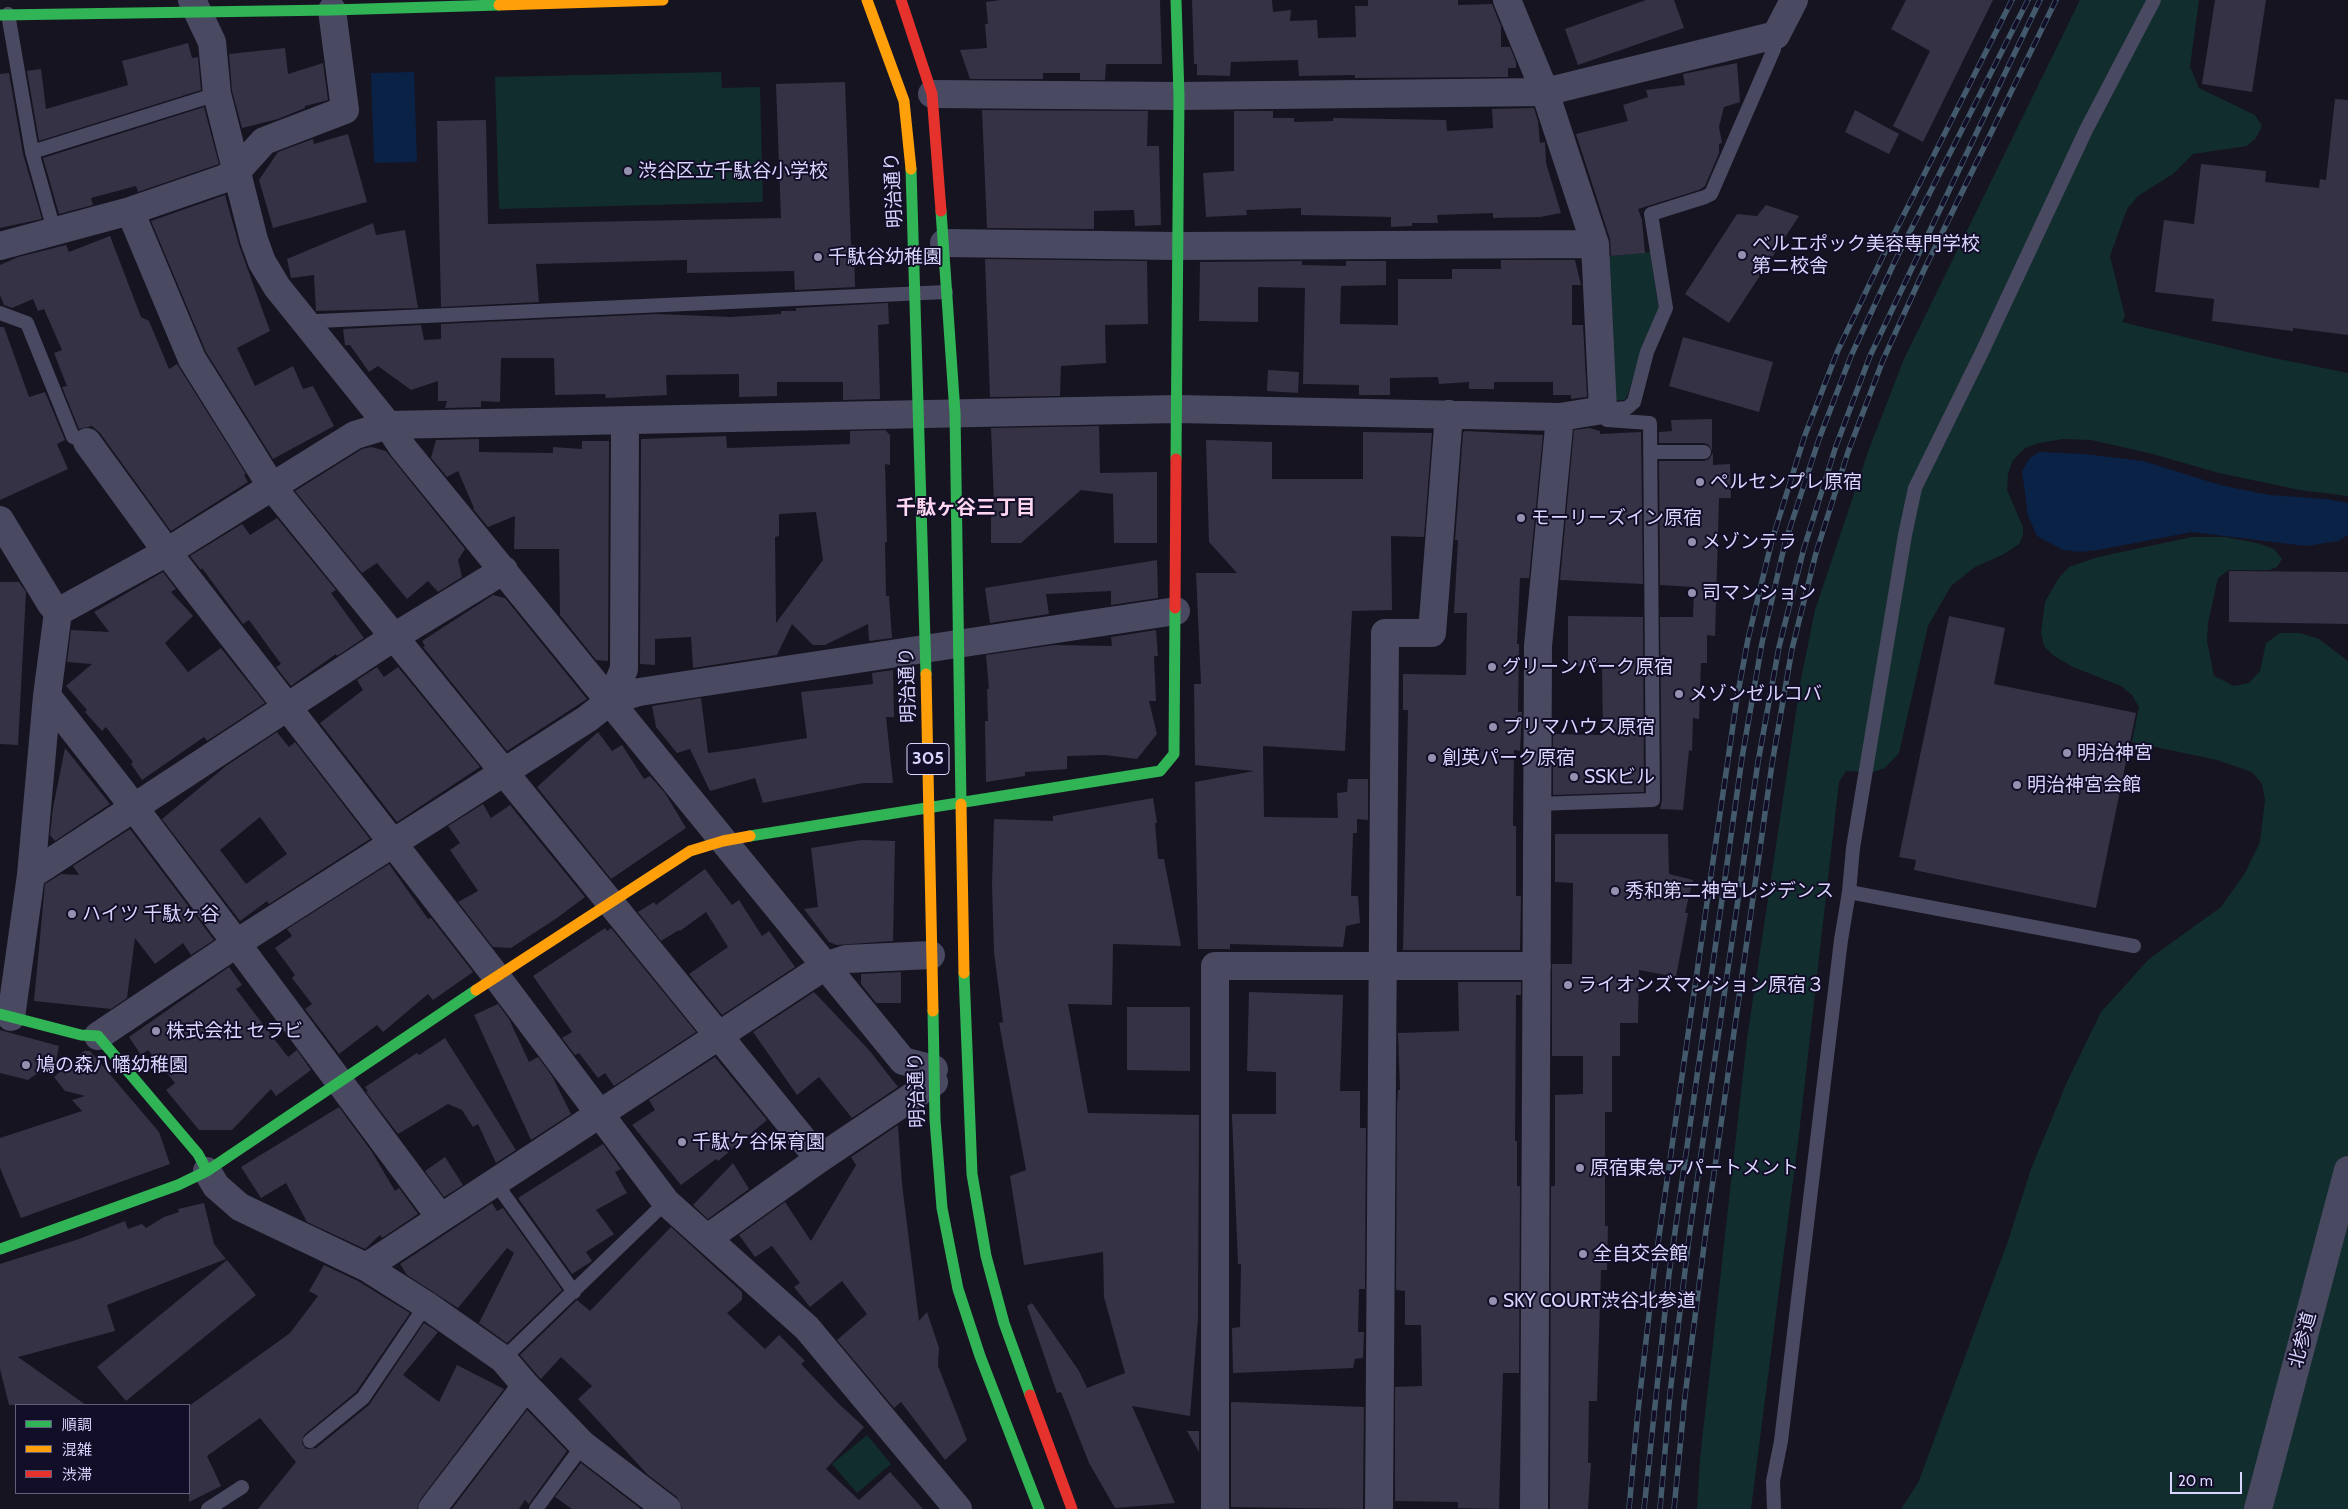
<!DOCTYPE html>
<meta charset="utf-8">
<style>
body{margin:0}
#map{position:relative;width:2348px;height:1509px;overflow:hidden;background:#161421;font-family:Cabin,"Noto Sans JP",sans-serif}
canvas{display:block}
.legend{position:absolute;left:15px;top:1404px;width:175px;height:90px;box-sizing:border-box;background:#120e27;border:1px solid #625e7d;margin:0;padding:6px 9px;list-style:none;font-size:15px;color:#d9d5ff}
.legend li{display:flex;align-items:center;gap:10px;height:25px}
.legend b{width:25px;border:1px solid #625e7d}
.scale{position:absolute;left:2170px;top:1472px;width:72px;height:22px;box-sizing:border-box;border:2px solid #d9d5ff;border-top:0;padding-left:6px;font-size:15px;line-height:18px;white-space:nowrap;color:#d9d5ff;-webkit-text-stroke:4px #120e27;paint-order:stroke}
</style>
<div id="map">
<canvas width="2348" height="1509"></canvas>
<ul class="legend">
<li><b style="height:6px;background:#30b455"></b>順調</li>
<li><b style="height:6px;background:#ff9f0a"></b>混雑</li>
<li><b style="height:6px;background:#e5322d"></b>渋滞</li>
</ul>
<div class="scale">20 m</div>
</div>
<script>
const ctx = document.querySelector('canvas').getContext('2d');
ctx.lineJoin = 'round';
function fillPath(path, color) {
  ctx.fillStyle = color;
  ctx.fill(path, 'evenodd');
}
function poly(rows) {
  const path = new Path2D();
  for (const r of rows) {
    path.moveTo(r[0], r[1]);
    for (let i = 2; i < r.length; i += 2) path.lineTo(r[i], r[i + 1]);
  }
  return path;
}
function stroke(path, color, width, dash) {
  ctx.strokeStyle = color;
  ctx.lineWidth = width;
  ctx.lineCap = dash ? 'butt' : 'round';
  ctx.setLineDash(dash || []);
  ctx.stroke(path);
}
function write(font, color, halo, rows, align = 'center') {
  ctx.font = font + ' Cabin,"Noto Sans JP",sans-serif';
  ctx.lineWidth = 4;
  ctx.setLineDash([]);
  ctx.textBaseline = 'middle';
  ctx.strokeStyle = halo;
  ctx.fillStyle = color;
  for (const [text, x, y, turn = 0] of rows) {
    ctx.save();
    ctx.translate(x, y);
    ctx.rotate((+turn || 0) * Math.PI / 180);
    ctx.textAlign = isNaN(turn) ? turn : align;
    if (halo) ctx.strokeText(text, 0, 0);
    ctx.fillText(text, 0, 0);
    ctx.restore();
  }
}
const green = poly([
 [2080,0,2199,0,2190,67,2199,88,2255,115,2262,126,2256,138,2247,146,2193,154,2173,174,2138,196,2127,209,2110,256,2125,316,2122,322,2264,356,2348,373,2348,496,2300,490,2219,473,2149,453,2091,440,2063,439,2039,443,2025,448,2013,460,2008,474,2007,490,2023,527,2023,535,2019,544,2004,554,1975,567,1951,586,1928,626,1899,753,1885,768,1873,772,1846,771,1839,782,1799,1134,1751,1509,1697,1509,1700,1459,1747,1039,1801,679,1815,610,1869,449,1904,359],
 [721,72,722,88,760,87,763,202,499,209,495,77],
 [1650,252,1659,310,1641,353,1627,397,1624,400,1609,401,1603,257],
 [2192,537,2225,537,2257,543,2274,549,2282,559,2277,567,2269,570,2229,570,2218,578,2208,623,2207,641,2214,676,2234,686,2249,683,2260,671,2266,643,2280,633,2300,633,2319,639,2348,661,2348,1509,1901,1509,1918,1483,2007,1244,2031,1169,2067,1082,2101,1012,2149,959,2221,907,2245,873,2260,842,2265,800,2262,784,2252,772,2217,760,2132,742,2139,707,2132,695,2121,686,2073,667,2054,656,2044,646,2041,633,2045,602,2058,579,2069,567,2098,557],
 [867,1435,891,1464,857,1493,832,1464]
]);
const water = poly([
 [414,72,417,162,374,163,371,73],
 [2039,452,2084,454,2143,461,2220,485,2269,495,2325,499,2348,503,2348,535,2338,541,2306,546,2192,532,2098,550,2080,552,2063,550,2037,536,2028,516,2022,471,2030,458]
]);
const building = poly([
 [1000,0,1160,0,1162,64,1106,64,1105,80,1080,80,1080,73,1043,73,1043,79,970,79,960,50,987,48,985,24,988,24,986,2],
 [1192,0,1272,0,1273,12,1291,10,1290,21,1317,20,1318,38,1356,37,1355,6,1368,6,1368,0,1458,0,1458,5,1492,4,1501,26,1501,47,1510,47,1516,62,1516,68,1508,68,1508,77,1355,78,1355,75,1299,76,1298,60,1231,62,1230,76,1197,75,1197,64,1194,64],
 [1646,0,1674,0,1684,28,1578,65,1565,29],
 [1906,0,1993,0,1923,142,1893,126,1930,51,1891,29],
 [2215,0,2266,0,2252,92,2202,84],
 [188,43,192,58,198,57,201,90,39,141,27,71,41,69,46,109,128,85,122,61],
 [285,48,288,74,323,63,328,100,305,106,305,108,278,119,242,128,232,91,229,54],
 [1737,63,1740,102,1724,107,1719,127,1722,143,1719,144,1719,153,1705,186,1699,190,1638,209,1642,220,1645,253,1611,256,1610,239,1576,134,1628,121,1623,105,1648,97,1646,90,1685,85,1683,74],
 [9,73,23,154,42,219,0,228,0,74],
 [845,82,851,245,854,245,855,287,795,290,794,271,687,273,687,260,536,264,539,302,441,307,437,121,486,120,488,224,781,218,776,84],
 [2335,99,2348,100,2348,335,2293,328,2293,331,2212,321,2214,299,2155,292,2164,220,2194,224,2201,164,2266,171,2265,182,2319,188,2320,179,2326,180],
 [204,107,219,164,138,192,136,186,91,198,93,205,59,214,43,158],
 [1534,108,1538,121,1540,143,1545,142,1546,163,1561,213,1540,217,1493,218,1493,213,1437,215,1438,223,1412,223,1412,226,1391,227,1391,217,1301,215,1301,208,1246,210,1247,215,1206,217,1203,173,1234,171,1234,111,1273,111,1273,118,1294,118,1294,122,1333,121,1333,118,1446,120,1447,131,1493,128,1492,109],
 [982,110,1148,111,1147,146,1159,146,1161,225,1135,226,1134,210,1094,211,1094,229,987,228],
 [1855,110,1899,134,1889,154,1845,132],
 [348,134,367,202,273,228,259,180,278,152,313,139,314,144],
 [225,195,239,245,270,331,237,348,255,386,293,366,303,389,313,386,334,426,273,459,206,352,151,221],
 [1766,205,1799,216,1729,323,1685,294,1737,214,1757,216],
 [373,223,376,235,405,230,418,308,316,311,314,275,291,278,287,259],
 [110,236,141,317,149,321,169,369,177,364,246,474,244,475,248,482,171,531,100,433,92,426,79,429,62,387,67,386,54,353,62,350,44,309,38,311,33,299,12,308,4,305,0,295,0,265,18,257,66,245,69,252],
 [985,259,1147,261,1148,324,1105,325,1106,363,1061,366,1060,396,990,397],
 [1501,260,1575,260,1581,285,1572,285,1572,325,1583,325,1587,397,1571,399,1571,395,1553,395,1553,382,1494,382,1494,389,1469,389,1469,382,1439,384,1438,377,1390,378,1390,395,1359,395,1359,385,1303,384,1305,288,1258,287,1258,322,1199,321,1200,262,1302,261,1302,265,1346,266,1346,261,1386,261,1386,285,1341,286,1340,324,1398,325,1398,279,1452,279,1452,269,1501,269],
 [888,303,889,324,878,325,880,399,843,400,843,382,777,382,777,396,739,397,739,374,666,375,667,395,606,398,605,394,555,395,554,358,501,358,500,402,481,401,481,407,445,408,447,401,438,401,438,381,411,390,378,366,369,372,350,345,345,345,343,329,421,325,424,340,441,339,441,324,656,314,730,317,781,314,781,311,796,311,796,308],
 [0,327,4,327,29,397,45,392,65,440,57,444,68,469,0,500],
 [1683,337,1773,362,1759,412,1669,386],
 [1268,370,1299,372,1298,393,1267,391],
 [1712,419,1712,451,1709,445,1704,443,1659,443,1659,432,1672,431,1671,420],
 [1099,426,1100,473,1157,472,1157,543,1114,543,1113,494,1081,490,1021,543,991,543,991,503,994,503,991,428],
 [1589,428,1600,431,1600,434,1641,432,1643,584,1560,580,1574,430],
 [885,430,890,435,890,465,885,464,887,542,885,542,886,596,889,596,892,638,869,641,868,624,825,645,813,645,792,624,777,655,693,668,691,637,655,639,655,665,640,664,641,439,726,436,727,448,850,444,850,431],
 [816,512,823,560,776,623,775,537,779,536,779,514],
 [1465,431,1543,435,1529,578,1520,578,1517,644,1519,644,1518,712,1522,712,1520,751,1514,750,1513,826,1516,826,1516,896,1521,896,1520,950,1403,950,1408,710,1403,710,1403,674,1466,675,1467,613,1454,613,1458,540,1455,540,1463,433],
 [1363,432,1432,433,1424,537,1391,536,1392,610,1352,611,1345,751,1263,746,1264,817,1338,818,1337,793,1347,792,1348,779,1368,779,1368,820,1357,819,1357,833,1353,833,1351,896,1358,896,1360,923,1346,926,1343,947,1230,944,1230,949,1198,949,1195,782,1254,771,1195,765,1194,684,1201,684,1196,573,1237,573,1209,542,1206,440,1272,442,1272,479,1363,479],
 [479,439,479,452,553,453,553,447,582,449,582,441,609,441,608,661,596,660,560,615,559,549,514,549,515,516,488,527,473,509,474,508,458,471,447,477,431,458,436,440],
 [371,447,386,451,465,549,458,560,462,577,438,592,428,581,407,599,377,563,362,573,295,491,362,449],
 [1713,453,1713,465,1730,464,1731,498,1719,498,1715,636,1707,635,1707,663,1701,663,1699,719,1693,718,1692,751,1689,750,1683,810,1660,809,1662,800,1660,617,1693,617,1694,587,1660,585,1659,461,1704,461,1709,459],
 [277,518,336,590,331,593,364,638,337,656,336,654,291,686,276,667,281,664,249,620,243,624,202,568,201,570,190,556,242,524,250,535],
 [1157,560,1158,598,1111,605,1111,591,1046,594,1049,614,990,623,985,588],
 [2229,571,2348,572,2348,624,2229,622],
 [163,572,176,589,171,592,193,616,165,643,188,672,221,648,265,703,207,741,204,737,142,780,131,764,133,762,106,727,102,731,85,712,87,710,66,686,92,664,67,662,71,630,109,632,94,612],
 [0,582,19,582,26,592,18,745,0,744],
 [493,595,505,598,587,699,507,751,423,647,425,646,422,641],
 [1568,616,1643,617,1644,792,1553,795,1553,734,1603,735,1602,666,1568,666],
 [1949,616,2005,628,1994,684,2136,713,2096,908,1914,870,1916,860,1899,857],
 [1156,630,1158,656,1154,656,1156,701,1149,701,1157,734,1137,759,1105,755,1067,756,1067,769,1025,772,1025,776,986,782,985,721,988,721,987,689,989,689,986,655,1054,645,1112,646,1111,637],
 [377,667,384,677,398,667,480,767,397,822,320,723,363,690,357,680],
 [893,670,894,717,886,717,893,783,863,783,763,803,755,778,710,791,690,749,677,753,656,727,652,706,701,698,708,753,738,749,807,738,801,692,873,684,872,673],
 [277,732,289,747,295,742,370,839,269,904,267,901,240,921,162,819,226,766],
 [260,817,287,854,246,884,220,850],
 [598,732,612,751,622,745,644,779,650,776,665,793,686,828,611,879,537,787],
 [65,748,110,804,55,841,50,835,53,808],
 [1153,798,1157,823,1155,823,1158,859,1164,859,1181,946,1113,944,1112,1005,1068,1004,1088,1113,1199,1115,1198,1318,1190,1416,1132,1406,1175,1503,1115,1508,1089,1463,1061,1392,1057,1393,1027,1306,1032,1303,1079,1371,1087,1388,1125,1373,1104,1297,1103,1252,1024,1265,1010,1176,1026,1170,999,1023,1003,1022,994,952,992,885,994,819,1053,821,1053,816],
 [483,804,491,818,510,805,585,897,557,918,511,948,493,947,458,902,478,891,450,850,460,843,448,826],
 [130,829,214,940,191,955,183,943,155,964,135,938,127,998,111,1009,34,1001,45,884,61,874,79,875,73,866],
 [1555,834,1668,834,1669,874,1693,880,1685,913,1688,913,1676,977,1639,970,1638,1023,1620,1023,1620,1056,1612,1056,1612,1112,1605,1112,1605,1226,1608,1226,1607,1270,1601,1270,1597,1401,1589,1401,1588,1463,1591,1463,1588,1509,1550,1509,1551,1186,1555,1186,1555,1095,1583,1094,1583,1056,1552,1056,1552,964,1572,964,1573,883,1555,882],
 [861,840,895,841,893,941,837,945,829,942,804,909,818,907,811,848],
 [389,864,428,919,431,918,473,972,433,1000,428,994,383,1032,377,1025,339,1054,305,1009,312,1004,292,978,295,975,275,948,292,936,287,929],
 [705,869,732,905,739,900,762,936,769,931,795,967,722,1015,689,974,728,947,706,912,680,931,679,930,661,941,638,912,654,902,656,905],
 [605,928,607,931,611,928,696,1032,614,1086,605,1073,598,1078,579,1053,575,1055,562,1038,572,1032,533,976],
 [229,967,242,985,236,989,288,1057,297,1050,311,1070,276,1096,271,1089,232,1130,199,1130,166,1090,175,1083,148,1050,141,1055,129,1037],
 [901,972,901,1003,876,1003,861,984,861,974],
 [1458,982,1521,982,1521,995,1516,995,1515,1141,1517,1141,1517,1186,1520,1186,1519,1373,1503,1373,1499,1509,1458,1508,1458,1502,1395,1501,1395,1387,1422,1386,1421,1325,1405,1325,1405,1291,1396,1290,1397,1107,1398,1090,1400,1090,1398,1033,1459,1031],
 [814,992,869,1050,898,1087,852,1118,819,1077,797,1095,753,1032],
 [1249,992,1343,995,1340,1091,1360,1091,1360,1128,1366,1128,1365,1289,1359,1289,1358,1332,1364,1332,1363,1358,1355,1359,1353,1368,1233,1373,1232,1328,1240,1327,1241,1264,1238,1264,1232,1116,1232,1114,1276,1114,1276,1072,1247,1071],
 [498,1004,509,1019,529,1062,538,1057,552,1076,571,1114,531,1140,474,1015],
 [1127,1007,1190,1007,1190,1071,1127,1070],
 [0,1030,59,1046,53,1076,46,1067,28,1080,0,1073],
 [445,1038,516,1150,496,1163,478,1124,473,1127,462,1110,448,1104,398,1134,366,1092,368,1091,365,1087,417,1053,419,1055],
 [84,1051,90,1051,159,1132,170,1164,21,1218,0,1168,0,1138,82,1111,72,1100,85,1096,65,1091,54,1077],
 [715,1057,767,1120,718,1161,716,1159,681,1185,632,1125,655,1110,649,1100],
 [339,1107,372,1152,395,1191,399,1188,418,1214,382,1238,380,1235,365,1249,307,1222,286,1183,261,1198,241,1167],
 [898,1125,902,1184,919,1321,927,1312,939,1348,938,1366,967,1440,945,1460,901,1402,894,1408,837,1340,867,1314,842,1281,810,1307,794,1287,800,1283,772,1246,755,1257,739,1235,785,1202,811,1241,856,1165,851,1157],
 [603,1144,621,1169,615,1172,627,1193,596,1210,614,1234,586,1252,592,1261,572,1274,518,1198],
 [445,1157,463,1185,444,1197,425,1171],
 [733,1163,749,1189,708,1219,693,1205],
 [204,1203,214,1244,226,1259,107,1305,115,1331,18,1357,86,1405,9,1405,0,1369,0,1264,79,1239,125,1221,128,1229,142,1224,146,1228,164,1217,179,1212,178,1209],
 [492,1203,497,1211,503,1208,562,1290,507,1343,479,1323,514,1253,507,1248,458,1308,407,1275,400,1264],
 [671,1227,742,1292,742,1300,727,1313,765,1349,779,1335,805,1361,801,1364,839,1404,864,1427,826,1469,859,1500,890,1472,923,1509,682,1509,677,1497,648,1475,578,1399,592,1386,561,1357,541,1379,538,1376,520,1355,577,1300,590,1311],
 [227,1260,256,1295,126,1401,97,1367],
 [324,1265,358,1281,410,1313,356,1392,304,1435,302,1443,306,1449,316,1448,369,1405,424,1323,438,1332,403,1375,439,1402,457,1365,504,1389,420,1500,417,1509,258,1509,296,1462,260,1418,207,1456,221,1486,189,1502,189,1406,290,1333,318,1296,309,1291],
 [1233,1402,1364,1407,1363,1509,1231,1507,1231,1403],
 [527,1410,567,1451,529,1504,525,1500,519,1509,452,1509],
 [1187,1431,1199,1431,1199,1452],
 [581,1463,641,1509,572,1509,555,1497]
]);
const lane = poly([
 [8,14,32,152,54,230],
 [32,152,217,94],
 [0,313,27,323,73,437,87,442],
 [307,327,318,321,946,292],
 [1651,452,1704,452],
 [1536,804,1653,800,1650,423,1607,420,1603,410,1627,408,1634,402,1647,352,1666,308,1651,214,1705,197,1711,194,1774,49,1776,35],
 [1849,892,2134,946],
 [495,1182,574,1292],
 [503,1359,666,1202],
 [310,1441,363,1398,426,1305],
 [208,1509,242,1487],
 [536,1509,583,1445],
 [1774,1509,1773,1481,1781,1441,1841,940,1849,892,1853,848,1905,535,1915,488,1982,352,2086,130,2154,0]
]);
const street = poly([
 [192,0,212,42,217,94,254,240,262,262,277,287,388,425,403,448,903,1061,934,1069],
 [932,94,1179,96,1545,92,1776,35,1794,0],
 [130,211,192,359,272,487,819,1159],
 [944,243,1177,246,1595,244],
 [0,246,130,211,223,179,236,172,264,141,345,110,332,10],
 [87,442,167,552,496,976,666,1202,807,1328,958,1509],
 [0,520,51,604,58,612],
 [47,696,120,789,225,928,440,1217],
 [611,700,624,669,625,421],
 [31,875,394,637,504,570],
 [11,1017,31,875,47,696,58,612,167,552,355,435,388,425,975,413,1178,409,1560,417,1603,410,1595,244,1545,92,1507,0],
 [98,1036,237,943,587,719,611,700,639,692,1176,611],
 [207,1171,216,1186,240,1207,366,1267,426,1305,503,1359,526,1386,583,1445,667,1509],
 [708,1238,819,1159,934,1082],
 [366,1267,825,966,846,959,931,955],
 [432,1509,526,1386],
 [1215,1509,1215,966,1537,966],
 [1379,1509,1385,633,1432,633,1449,414],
 [1534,1509,1538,646,1560,417],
 [2258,1509,2348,1170]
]);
const fast = poly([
 [1176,0,1179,96,1176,459],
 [0,15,332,10,499,5],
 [911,169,926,674],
 [941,211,955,413,961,804],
 [750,836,1160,771,1174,754,1175,608],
 [964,973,972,1174,986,1256,1004,1323,1030,1395],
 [933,1011,935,1120,942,1208,958,1289,980,1356,1039,1509],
 [0,1014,81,1035,98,1036,198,1154,207,1171],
 [0,1249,178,1185,207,1171,476,990]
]);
const slow = poly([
 [867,0,904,101,911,169],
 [499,5,663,0],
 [926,674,933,1011],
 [961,804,964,973],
 [476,990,690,851,723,841,750,836]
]);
const jam = poly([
 [901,0,932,94,941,211],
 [1175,608,1176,459],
 [1030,1395,1072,1509]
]);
const rail = poly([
 [1629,1509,1638,1411,1654,1271,1711,875,1737,698,1748,639,1772,540,1805,435,1838,350,1883,256,2012,0],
 [1644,1509,1669,1274,1742,758,1762,643,1785,543,1819,439,1851,356,1895,261,2028,0],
 [1660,1509,1670,1393,1690,1230,1758,762,1779,647,1804,548,1836,446,1870,356,2040,0],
 [1674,1509,1685,1396,1706,1230,1772,764,1792,649,1816,553,1848,452,1883,360,1924,270,2056,0]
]);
const markers = [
 [628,171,5,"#9591b1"],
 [1742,255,5,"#9591b1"],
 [818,257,5,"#9591b1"],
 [1700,482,5,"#9591b1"],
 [1521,518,5,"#9591b1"],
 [1692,542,5,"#9591b1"],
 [1692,593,5,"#9591b1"],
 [1492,667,5,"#9591b1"],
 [1679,694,5,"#9591b1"],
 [1493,727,5,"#9591b1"],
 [2067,753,5,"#9591b1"],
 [1432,758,5,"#9591b1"],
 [1574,777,5,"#9591b1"],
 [2017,785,5,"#9591b1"],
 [1615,891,5,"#9591b1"],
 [72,914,5,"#9591b1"],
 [1568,985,5,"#9591b1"],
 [156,1031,5,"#9591b1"],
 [26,1065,5,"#9591b1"],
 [682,1142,5,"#9591b1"],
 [1580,1168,5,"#9591b1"],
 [1583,1254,5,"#9591b1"],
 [1493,1301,5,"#9591b1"]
];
const shields = [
 [928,759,42]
];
const shieldNames = [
 ["305",928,759]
];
const poiNames = [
 ["渋谷区立千駄谷小学校",638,171],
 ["ベルエポック美容専門学校",1752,244],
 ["第ニ校舎",1752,266],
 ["千駄谷幼稚園",828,257],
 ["ペルセンプレ原宿",1710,482],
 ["モーリーズイン原宿",1531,518],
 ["メゾンテラ",1702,542],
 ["司マンション",1702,593],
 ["グリーンパーク原宿",1502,667],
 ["メゾンゼルコバ",1689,694],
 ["プリマハウス原宿",1503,727],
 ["明治神宮",2077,753],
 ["創英パーク原宿",1442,758],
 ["SSKビル",1584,777],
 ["明治神宮会館",2027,785],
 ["秀和第二神宮レジデンス",1625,891],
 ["ハイツ 千駄ヶ谷",82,914],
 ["ライオンズマンション原宿３",1578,985],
 ["株式会社 セラビ",166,1031],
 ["鳩の森八幡幼稚園",36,1065],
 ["千駄ケ谷保育園",692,1142],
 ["原宿東急アパートメント",1590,1168],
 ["全自交会館",1593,1254],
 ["SKY COURT渋谷北参道",1503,1301]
];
const streetNames = [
 ["明治通り",894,190,-93],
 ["明治通り",908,685,-92],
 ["明治通り",917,1090,-92],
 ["北参道",2303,1340,-75]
];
const neighbourhoodNames = [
 ["千駄ヶ谷三丁目",966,508]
];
fillPath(green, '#122d2e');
fillPath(water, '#0b2247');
fillPath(building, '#343244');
stroke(lane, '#4a4962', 14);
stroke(street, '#4a4962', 28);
stroke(fast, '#30b455', 11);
stroke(slow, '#ff9f0a', 11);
stroke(jam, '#e5322d', 11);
stroke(rail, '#425a6c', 5.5);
stroke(rail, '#120e27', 4, [11]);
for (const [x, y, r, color] of markers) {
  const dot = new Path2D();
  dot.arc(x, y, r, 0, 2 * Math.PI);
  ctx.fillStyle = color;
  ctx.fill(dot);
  stroke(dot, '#120e27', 2);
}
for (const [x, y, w] of shields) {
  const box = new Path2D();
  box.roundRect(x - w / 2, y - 15.5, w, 31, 4);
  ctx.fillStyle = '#120e27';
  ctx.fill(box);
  stroke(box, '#d9d5ff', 1);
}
write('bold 18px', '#d9d5ff', null, shieldNames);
write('19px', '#d9d5ff', '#120e27', poiNames, 'left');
write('19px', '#d9d5ff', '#120e27', streetNames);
write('bold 20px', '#ffd7f1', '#120e27', neighbourhoodNames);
</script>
